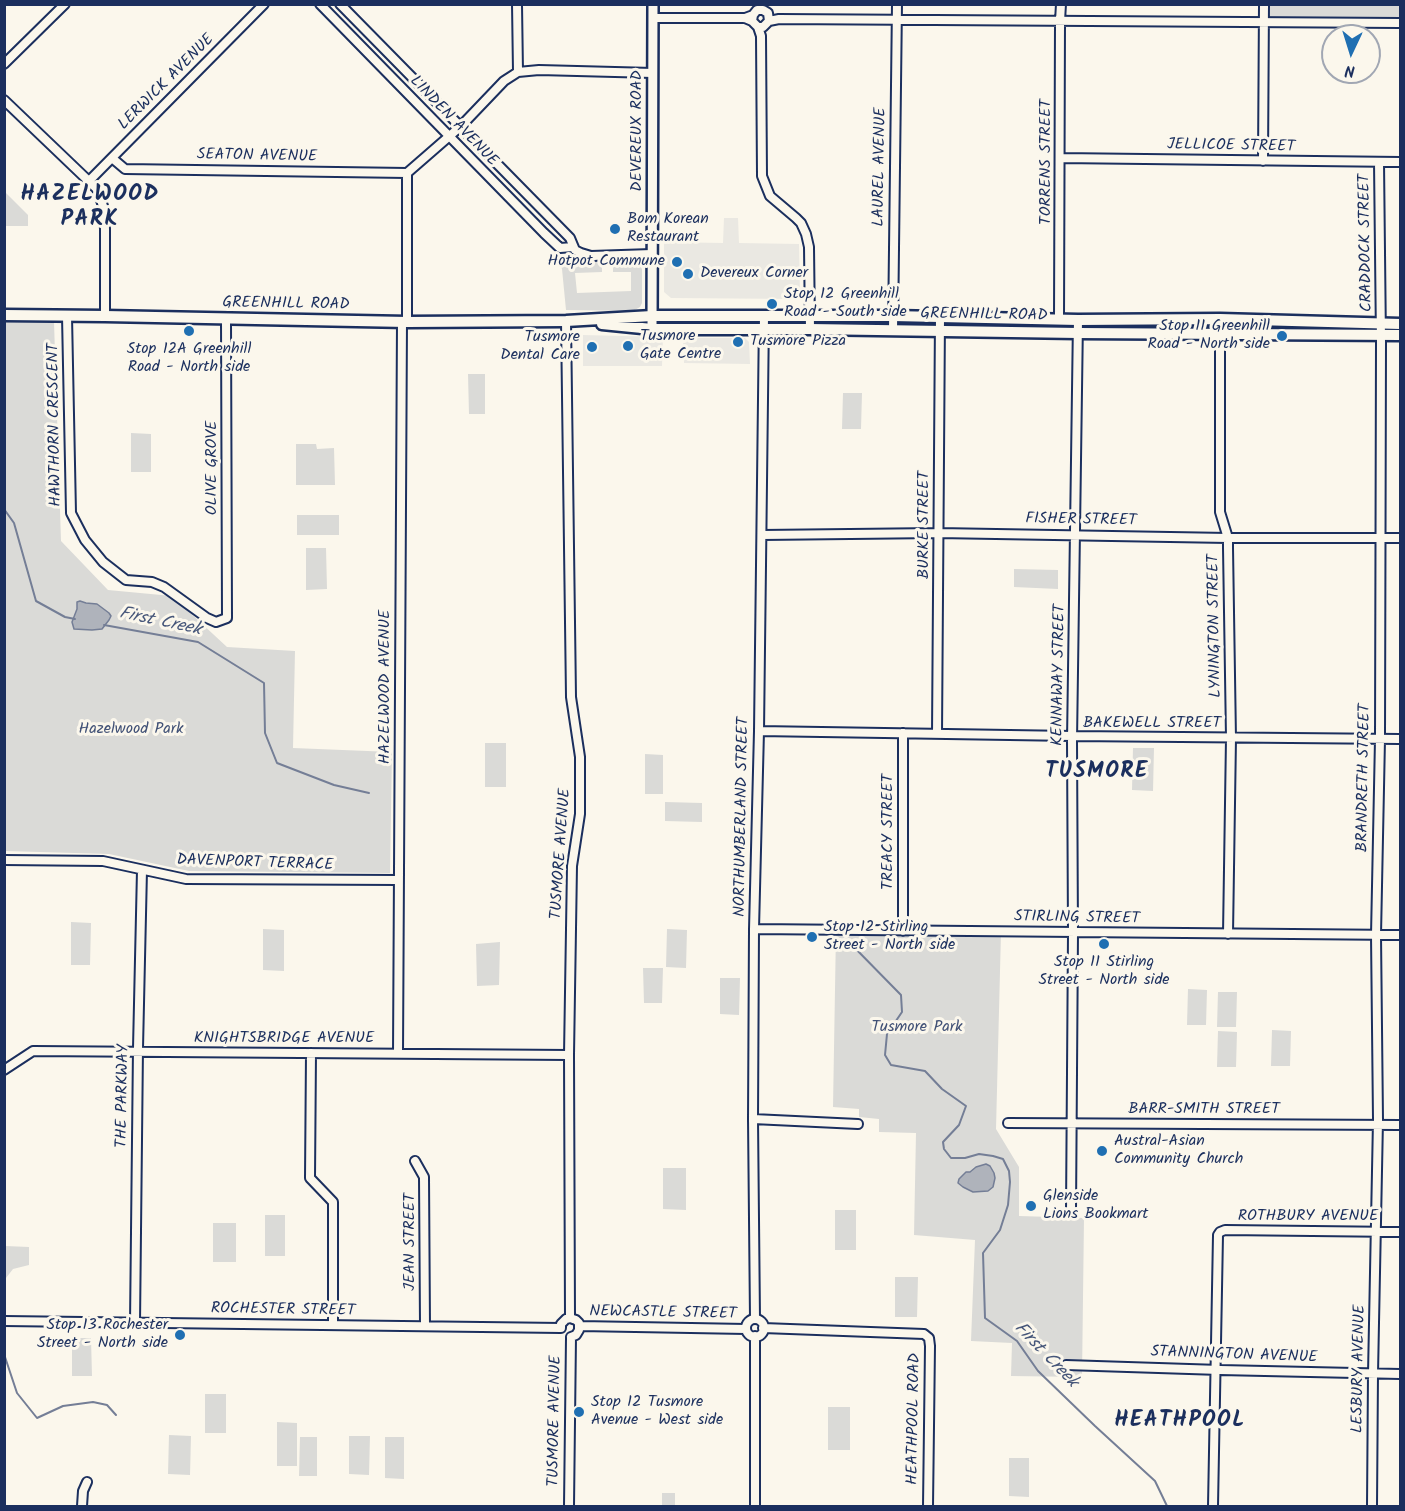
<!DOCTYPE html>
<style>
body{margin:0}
#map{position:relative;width:1405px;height:1511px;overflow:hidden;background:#fbf7ec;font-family:Kalam,sans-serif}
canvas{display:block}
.frame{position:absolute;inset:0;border:6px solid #1b2f5e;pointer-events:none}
.north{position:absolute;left:1321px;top:24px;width:60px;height:60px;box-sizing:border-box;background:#fbf7ec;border:2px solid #a1a7b3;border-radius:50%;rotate:184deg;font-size:16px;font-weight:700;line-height:24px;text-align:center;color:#1b2f5e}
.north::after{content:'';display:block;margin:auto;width:21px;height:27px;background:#1f6fb2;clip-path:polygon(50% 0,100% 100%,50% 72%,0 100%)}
</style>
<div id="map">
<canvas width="1405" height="1511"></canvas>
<div class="frame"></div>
<div class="north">N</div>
</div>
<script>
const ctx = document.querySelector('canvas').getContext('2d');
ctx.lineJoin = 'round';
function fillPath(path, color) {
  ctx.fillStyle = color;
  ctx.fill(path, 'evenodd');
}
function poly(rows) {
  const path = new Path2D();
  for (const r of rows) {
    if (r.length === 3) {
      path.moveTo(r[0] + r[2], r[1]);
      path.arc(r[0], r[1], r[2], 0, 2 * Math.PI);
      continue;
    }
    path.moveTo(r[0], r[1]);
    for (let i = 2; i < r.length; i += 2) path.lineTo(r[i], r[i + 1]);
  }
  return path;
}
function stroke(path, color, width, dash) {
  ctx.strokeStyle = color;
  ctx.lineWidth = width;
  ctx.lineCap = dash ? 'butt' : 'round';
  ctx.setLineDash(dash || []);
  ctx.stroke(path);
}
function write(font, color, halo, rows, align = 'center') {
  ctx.font = font + ' Kalam,sans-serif';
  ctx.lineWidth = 6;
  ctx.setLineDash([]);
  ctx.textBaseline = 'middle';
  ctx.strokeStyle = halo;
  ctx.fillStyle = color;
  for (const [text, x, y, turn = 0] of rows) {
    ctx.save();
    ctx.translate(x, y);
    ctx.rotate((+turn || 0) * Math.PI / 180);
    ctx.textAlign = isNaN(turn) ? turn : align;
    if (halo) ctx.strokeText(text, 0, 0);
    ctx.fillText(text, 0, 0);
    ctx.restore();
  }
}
const built = poly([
 [724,218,738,218,739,243,799,244,800,295,797,299,671,298,664,292,664,242,723,243],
 [583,335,663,337,662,366,583,366],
 [683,338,745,338,749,342,750,364,684,363]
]);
const green = poly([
 [1268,5,1400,5,1400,18,1269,18],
 [4,191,28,215,28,226,5,226],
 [568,257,581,262,602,261,602,272,575,273,577,293,631,291,631,272,613,272,613,261,638,262,642,269,642,303,640,307,633,311,566,310,562,269,560,265],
 [5,322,54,322,61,541,108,590,172,596,227,647,295,651,293,748,392,752,390,873,189,871,109,854,5,851],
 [468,374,485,374,485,414,469,414],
 [843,393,862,393,861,429,842,429],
 [131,433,151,434,151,472,131,472],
 [296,444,316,444,317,449,334,448,335,485,296,485],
 [297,515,339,515,339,535,297,535],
 [306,548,326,548,327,589,306,590],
 [1014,569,1058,570,1058,589,1014,587],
 [485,743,506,743,506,787,485,787],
 [1133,748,1154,748,1153,791,1132,790],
 [645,754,663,755,663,794,645,794],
 [665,802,702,803,702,822,665,821],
 [71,922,91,923,90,965,71,965],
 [263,929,284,930,284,971,263,970],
 [667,929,687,930,686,968,666,967],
 [836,931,1001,932,996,1129,1019,1167,1019,1216,1084,1218,1082,1377,1011,1376,1012,1343,971,1341,975,1240,914,1235,916,1133,879,1132,879,1119,859,1117,859,1109,833,1107],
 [500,942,499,985,477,986,476,944],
 [643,968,663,968,662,1003,644,1003],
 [720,978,740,978,739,1015,720,1014],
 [1188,989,1207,990,1206,1025,1187,1025],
 [1218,992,1237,992,1236,1027,1217,1027],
 [1272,1030,1291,1031,1290,1066,1271,1066],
 [1218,1031,1237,1032,1236,1067,1217,1067],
 [663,1168,686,1168,686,1210,663,1209],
 [835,1210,856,1210,856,1250,835,1250],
 [265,1215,285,1215,285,1256,265,1256],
 [213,1223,236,1223,236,1262,213,1262],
 [5,1246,29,1247,29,1265,13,1269,6,1278,6,1309,4,1309],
 [895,1277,918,1277,917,1317,895,1317],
 [72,1338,91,1338,92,1376,72,1376],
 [205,1394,226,1394,226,1433,205,1433],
 [828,1407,850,1407,850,1450,828,1450],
 [277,1422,297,1423,297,1466,277,1466],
 [169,1435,191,1436,190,1475,168,1474],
 [349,1436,370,1436,369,1475,349,1474],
 [300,1437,317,1437,317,1476,299,1476],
 [385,1437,404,1437,404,1479,385,1478],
 [1009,1458,1029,1458,1029,1497,1009,1496],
 [662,1493,675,1493,675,1506,662,1506]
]);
const water = poly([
 [80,601,86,603,97,604,109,613,111,616,109,620,102,629,92,630,74,629,72,622,77,609,77,602,80,601],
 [986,1164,990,1166,994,1173,995,1178,993,1187,988,1191,973,1192,963,1187,958,1183,959,1179,966,1172,970,1172,976,1167,986,1164]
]);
const stream = poly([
 [4,509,14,523,36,601,65,617,75,619],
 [104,625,198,642,264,683,265,733,277,763,334,785,369,793],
 [849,942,901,995,902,1012,887,1034,885,1055,891,1065,925,1071,942,1089,966,1106,959,1125,943,1142,944,1149,951,1158,965,1158,979,1154,993,1156,1003,1159,1009,1171,1010,1182,1008,1205,1000,1230,983,1253,985,1318,1017,1341,1038,1371,1095,1426,1155,1481,1167,1506],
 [4,1354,17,1393,37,1418,63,1406,93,1402,107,1405,116,1415]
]);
const minor = poly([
 [320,4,544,233,560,248,573,247],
 [340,4,570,238,575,250,581,253,591,256,652,254],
 [517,4,518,72],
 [653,18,745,18,752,21],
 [745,18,753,15,757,10,763,10,768,13,769,21,763,27,758,27,752,21,753,15],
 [769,21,779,19,1400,23],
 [758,27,761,36,762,176,770,196,796,218,801,223,806,234,809,247,810,329],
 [4,64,65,4],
 [4,100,97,189,103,206,105,229,105,316],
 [112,158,125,169,407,173],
 [1060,158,1400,162],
 [1263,161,1264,4],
 [89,181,264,4],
 [67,316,71,513,85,540,103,562,126,580,152,582,164,587,207,618,216,622,227,618,226,319],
 [1059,319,1060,21,1061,4],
 [1220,319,1220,512,1228,538,1228,548,1231,738,1228,934],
 [566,321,571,697,580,757,580,814,572,866,569,1055,570,1318],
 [407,322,407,173,461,126,504,81,518,72,539,70,653,73],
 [893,330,897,4],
 [762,535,938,533,1228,538,1400,538],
 [759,731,1072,736,1400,739],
 [937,734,940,317],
 [4,860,103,861,186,879,399,880],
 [754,929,1400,935],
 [903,931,903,733],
 [311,1053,310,1178,333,1202,333,1325],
 [398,1053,402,322],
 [4,1070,33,1051,569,1055],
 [753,1119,858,1124],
 [1008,1123,1400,1125],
 [415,1161,424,1177,425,1326],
 [1071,1211,1073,933,1072,741,1078,320],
 [755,1319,753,1119,754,929,759,731,764,316],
 [755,1328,9],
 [4,1321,561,1328],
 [135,1323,138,1048,142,870],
 [580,1326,746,1329],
 [561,1328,561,1324,566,1319,570,1318,576,1320,579,1323,579,1330,576,1335,571,1337],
 [763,1328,924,1334,929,1338,930,1346,928,1506],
 [755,1336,755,1506],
 [1066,1365,1220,1370,1400,1374],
 [82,1506,83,1491,87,1482],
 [569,1506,571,1337],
 [1213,1506,1218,1235,1220,1232,1225,1230,1400,1232],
 [1372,1506,1373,1374,1378,1120,1376,935,1380,739,1381,342,1379,162]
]);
const tertiary = poly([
 [652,329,653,4]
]);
const secondary = poly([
 [4,315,105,316,407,322,566,321,652,316,893,316,1078,320,1220,319,1400,324],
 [602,324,652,329,810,329,1078,333,1400,335]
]);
const markers = [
 [615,229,6,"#1f6fb2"],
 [677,262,6,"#1f6fb2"],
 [688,274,6,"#1f6fb2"],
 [772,304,6,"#1f6fb2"],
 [189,331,6,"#1f6fb2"],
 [1282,336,6,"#1f6fb2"],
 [738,342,6,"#1f6fb2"],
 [628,346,6,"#1f6fb2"],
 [592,347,6,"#1f6fb2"],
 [812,937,6,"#1f6fb2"],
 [1104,944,6,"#1f6fb2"],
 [1102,1151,6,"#1f6fb2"],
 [1031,1206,6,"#1f6fb2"],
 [180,1335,6,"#1f6fb2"],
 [579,1412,6,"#1f6fb2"]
];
const streetNames = [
 ["LERWICK AVENUE",167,83,-45],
 ["LINDEN AVENUE",453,122,46],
 ["DEVEREUX ROAD",638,131,-90],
 ["JELLICOE STREET",1231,147,1],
 ["SEATON AVENUE",257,157,1],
 ["TORRENS STREET",1047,162,-90],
 ["LAUREL AVENUE",881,167,-89],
 ["CRADDOCK STREET",1367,243,-91],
 ["GREENHILL ROAD",286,305,1],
 ["GREENHILL ROAD",984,316,1],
 ["HAWTHORN CRESCENT",56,425,-91],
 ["OLIVE GROVE",213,468,-90],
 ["FISHER STREET",1081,521,1],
 ["BURKE STREET",925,525,-90],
 ["LYNINGTON STREET",1216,626,-91],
 ["KENNAWAY STREET",1060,675,-89],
 ["HAZELWOOD AVENUE",386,687,-90],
 ["BAKEWELL STREET",1152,724],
 ["BRANDRETH STREET",1365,778,-89],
 ["NORTHUMBERLAND STREET",743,817,-89],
 ["TREACY STREET",889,832,-90],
 ["TUSMORE AVENUE",562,854,-86],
 ["DAVENPORT TERRACE",255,864,2],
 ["STIRLING STREET",1077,919,1],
 ["KNIGHTSBRIDGE AVENUE",284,1039],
 ["THE PARKWAY",124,1096,-89],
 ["BARR-SMITH STREET",1204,1110],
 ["ROTHBURY AVENUE",1308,1217],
 ["JEAN STREET",411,1242,-90],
 ["ROCHESTER STREET",283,1311,1],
 ["NEWCASTLE STREET",663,1314,1],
 ["STANNINGTON AVENUE",1234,1356,2],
 ["LESBURY AVENUE",1360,1369,-89],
 ["HEATHPOOL ROAD",915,1419,-89],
 ["TUSMORE AVENUE",556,1421,-89]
];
const poiNames = [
 ["Bom Korean",627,220],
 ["Restaurant",627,238],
 ["Hotpot Commune",665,262,"right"],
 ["Devereux Corner",700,274],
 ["Stop 12 Greenhill",784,295],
 ["Road - South side",784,313],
 ["Stop 11 Greenhill",1270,327,"right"],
 ["Road - North side",1270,345,"right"],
 ["Tusmore",640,337],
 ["Gate Centre",640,355],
 ["Tusmore",580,338,"right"],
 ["Dental Care",580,356,"right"],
 ["Tusmore Pizza",750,342],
 ["Stop 12A Greenhill",189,350,"center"],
 ["Road - North side",189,368,"center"],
 ["Stop 12 Stirling",824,928],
 ["Street - North side",824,946],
 ["Stop 11 Stirling",1104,963,"center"],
 ["Street - North side",1104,981,"center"],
 ["Austral-Asian",1114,1142],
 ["Community Church",1114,1160],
 ["Glenside",1043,1197],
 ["Lions Bookmart",1043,1215],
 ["Stop 13 Rochester",168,1326,"right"],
 ["Street - North side",168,1344,"right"],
 ["Stop 12 Tusmore",591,1403],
 ["Avenue - West side",591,1421]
];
const parkNames = [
 ["Hazelwood Park",131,730],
 ["Tusmore Park",917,1028]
];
const waterNames = [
 ["First Creek",160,623,12],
 ["First Creek",1045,1356,46]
];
const districtNames = [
 ["HAZELWOOD",90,196],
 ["PARK",90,221],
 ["TUSMORE",1097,773],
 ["HEATHPOOL",1180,1422]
];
fillPath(built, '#eae8e2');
fillPath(green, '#dadad7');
fillPath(water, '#afb3bb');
stroke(water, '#747e96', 1.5);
stroke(stream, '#747e96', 2);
stroke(minor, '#1b2f5e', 12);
stroke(tertiary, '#1b2f5e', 14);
stroke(secondary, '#1b2f5e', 15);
stroke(minor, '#fbf7ec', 8);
stroke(tertiary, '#fbf7ec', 9);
stroke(secondary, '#fbf7ec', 10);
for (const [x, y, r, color] of markers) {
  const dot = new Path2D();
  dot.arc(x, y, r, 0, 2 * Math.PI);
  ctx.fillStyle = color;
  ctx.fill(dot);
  stroke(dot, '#fbf7ec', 2);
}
write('16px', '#1b2f5e', '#fbf7ec', streetNames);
write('16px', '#1b2f5e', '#fbf7ec', poiNames, 'left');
write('16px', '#415176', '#fbf7ec', parkNames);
write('italic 18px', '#47577a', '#fbf7ec', waterNames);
ctx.letterSpacing = '1.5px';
write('bold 22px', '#1b2f5e', '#fbf7ec', districtNames);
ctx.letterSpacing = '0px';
</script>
